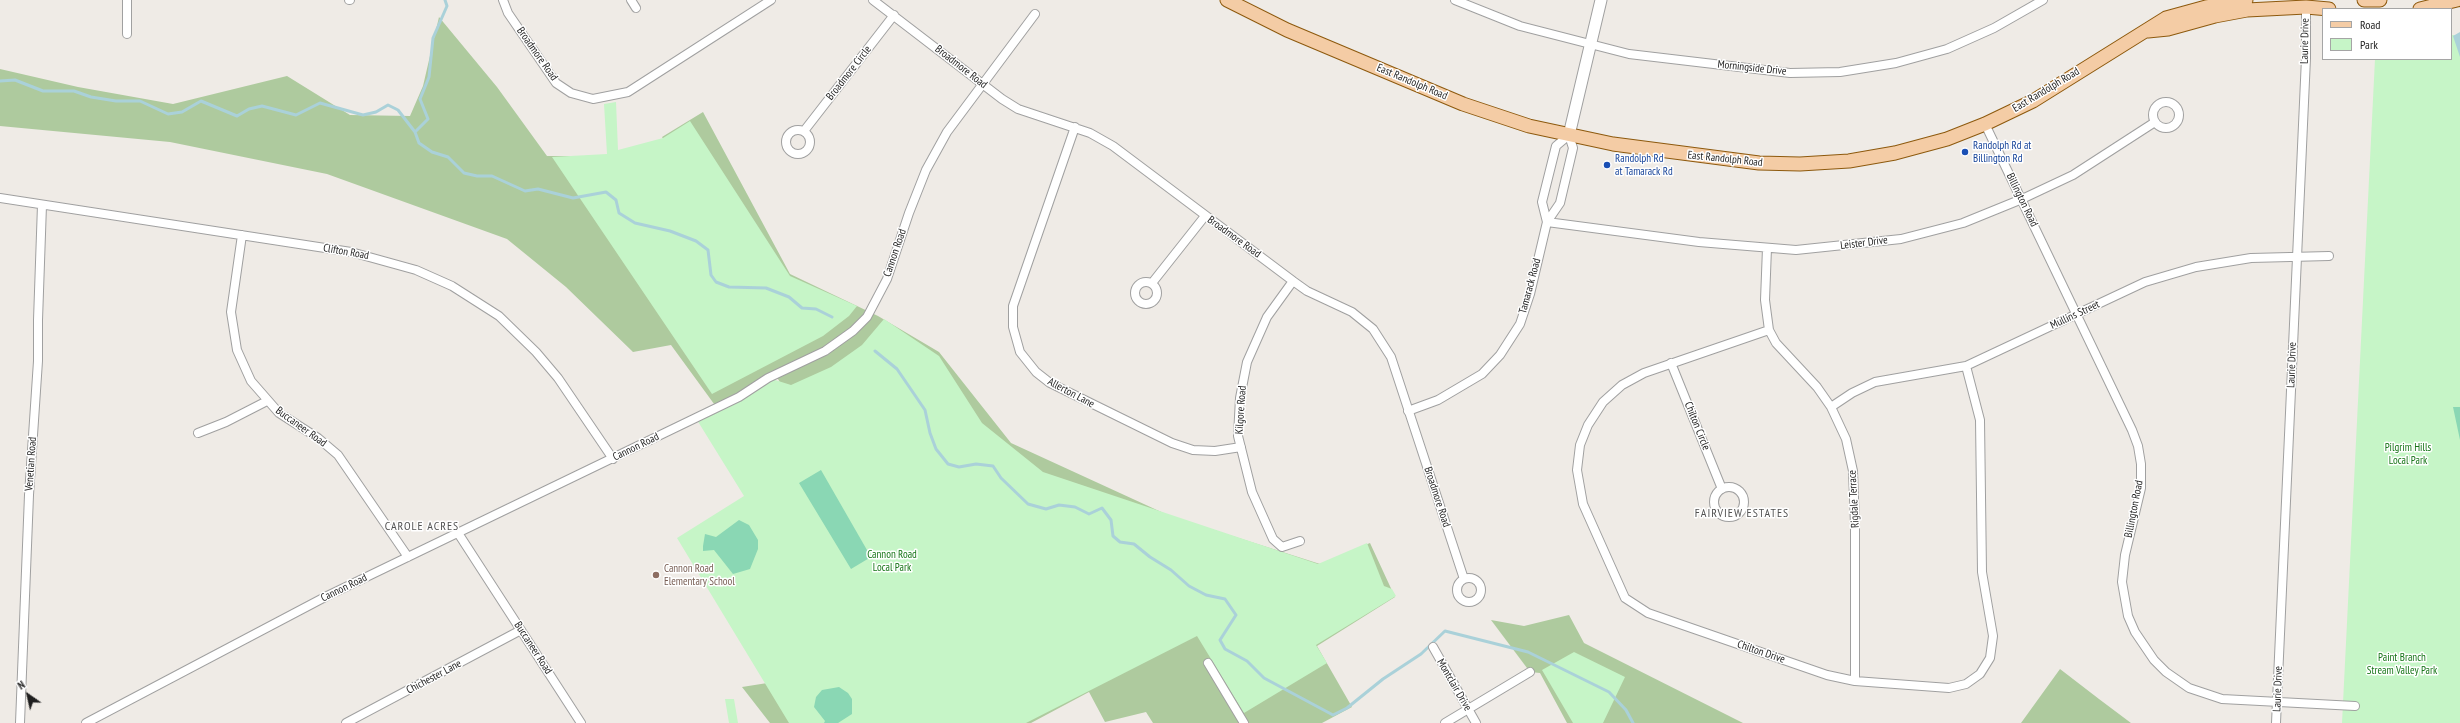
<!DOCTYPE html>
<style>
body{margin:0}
#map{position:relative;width:2460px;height:723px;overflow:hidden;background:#efebe6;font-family:"PT Sans Narrow",sans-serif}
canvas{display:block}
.legend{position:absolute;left:2322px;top:8px;width:130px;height:52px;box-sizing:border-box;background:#fff;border:1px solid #a5a5a5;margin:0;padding:5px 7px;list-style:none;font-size:12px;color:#1f1f1f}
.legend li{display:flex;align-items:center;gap:8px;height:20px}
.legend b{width:20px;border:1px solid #a5a5a5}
.north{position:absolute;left:8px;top:675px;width:40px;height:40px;-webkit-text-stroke:3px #fff;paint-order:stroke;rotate:326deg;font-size:11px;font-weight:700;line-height:16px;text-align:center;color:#1f1f1f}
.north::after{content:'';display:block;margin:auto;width:14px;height:18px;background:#1f1f1f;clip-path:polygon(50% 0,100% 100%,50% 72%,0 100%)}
</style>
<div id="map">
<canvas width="2460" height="723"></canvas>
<ul class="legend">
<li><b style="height:5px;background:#f4cca5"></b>Road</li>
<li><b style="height:11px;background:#c6f5c7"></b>Park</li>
</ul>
<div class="north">N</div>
</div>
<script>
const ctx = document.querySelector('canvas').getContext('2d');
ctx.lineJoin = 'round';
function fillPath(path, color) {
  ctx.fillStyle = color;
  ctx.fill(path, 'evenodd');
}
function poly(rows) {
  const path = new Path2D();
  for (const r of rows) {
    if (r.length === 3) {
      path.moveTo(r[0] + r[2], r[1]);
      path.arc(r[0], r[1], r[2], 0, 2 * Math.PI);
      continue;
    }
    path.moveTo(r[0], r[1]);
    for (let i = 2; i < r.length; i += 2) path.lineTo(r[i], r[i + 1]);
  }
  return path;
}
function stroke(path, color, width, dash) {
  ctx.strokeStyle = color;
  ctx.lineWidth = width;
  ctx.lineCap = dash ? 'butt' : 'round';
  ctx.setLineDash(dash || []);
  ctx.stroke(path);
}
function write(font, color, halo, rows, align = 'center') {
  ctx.font = font + ' "PT Sans Narrow",sans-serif';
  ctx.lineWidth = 3;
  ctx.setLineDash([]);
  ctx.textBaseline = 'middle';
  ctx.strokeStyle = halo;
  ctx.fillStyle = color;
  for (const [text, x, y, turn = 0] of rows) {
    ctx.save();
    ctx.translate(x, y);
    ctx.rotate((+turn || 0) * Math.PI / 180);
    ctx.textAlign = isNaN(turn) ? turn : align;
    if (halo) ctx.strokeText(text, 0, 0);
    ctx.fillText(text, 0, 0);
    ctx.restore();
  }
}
const forest = poly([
 [439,17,497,87,547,156,598,156,687,179,662,137,703,112,790,274,878,316,939,352,1011,443,1170,516,1320,564,1370,543,1395,597,1317,646,1352,707,1322,723,1153,723,1146,712,1105,722,1089,692,1031,723,851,723,940,663,778,379,768,378,717,408,671,345,633,352,566,287,507,239,327,174,170,142,0,126,0,69,78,87,173,104,287,76,350,115,410,116,423,86],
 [1569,615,1584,643,1743,723,1567,723,1540,673,1530,672,1491,620,1524,626],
 [2060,669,2099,699,2131,723,2021,723],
 [780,681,803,723,770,723,742,687]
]);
const park = poly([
 [2451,35,2460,35,2460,723,2342,723,2375,59,2451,59],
 [616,102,618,150,663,138,690,121,790,276,857,306,849,316,823,336,712,394,552,157,607,154,604,104],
 [884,319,939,356,982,423,1043,472,1318,564,1367,543,1384,586,1392,589,1396,596,1316,645,1327,663,1244,713,1197,636,1026,723,789,723,677,538,744,496,697,420,772,379,791,385,831,367,862,345],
 [1574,652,1625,677,1603,723,1573,723,1542,670],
 [725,699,734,699,738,723,729,723]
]);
const pitch = poly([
 [2453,407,2460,407,2460,440],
 [821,470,871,557,851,569,799,483],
 [739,520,749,525,758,540,758,549,750,569,733,574,714,550,703,551,703,546,705,534,716,537],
 [839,687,848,693,852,699,852,714,838,723,824,723,825,721,814,707,816,697,822,690]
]);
const water = poly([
 [2460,32,2460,57,2453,36]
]);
const stream = poly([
 [0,81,15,80,43,91,74,91,91,97,116,101,140,101,168,114,182,112,201,101,237,116,249,109,262,106,296,115,320,103,363,115,376,112,388,105,398,110,415,132,419,143,432,152,448,157,464,173,477,176,492,176,525,191,538,189,573,198,606,192,616,200,619,213,635,223,670,231,696,241,708,250,711,275,716,282,729,287,766,288,789,297,802,308,816,309,832,317],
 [415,132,428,119,420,99,429,77,433,38,447,6,445,0],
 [875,351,897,369,925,410,930,433,936,449,948,464,959,467,976,464,993,466,1001,478,1028,504,1046,509,1059,505,1075,507,1089,514,1102,508,1111,520,1113,536,1120,542,1134,544,1150,557,1171,570,1189,586,1206,595,1225,599,1236,615,1220,640,1225,649,1247,661,1264,678,1333,715,1347,708,1383,679,1421,654,1445,631,1528,652,1609,692,1626,710,1633,723]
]);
const minor = poly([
 [349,0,350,0],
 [503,0,508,13,556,83,571,93,593,99,628,92,771,0],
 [631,0,636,8],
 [873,0,1002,99,1018,109,1090,133,1113,146,1293,281,1307,291,1352,312,1373,329,1391,357,1464,579],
 [1455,0,1520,26,1629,54,1790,73,1840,72,1896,63,1947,49,1994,28,2043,0],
 [127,34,127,0],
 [2166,115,13],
 [1985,124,2132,430,2138,446,2141,464,2141,488,2125,555,2122,582,2128,616,2135,632,2154,660,2166,672,2189,688,2222,699,2355,706],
 [1075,127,1013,306,1013,327,1020,352,1036,372,1050,383,1172,443,1193,450,1215,451,1241,447],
 [798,142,12],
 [804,131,894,15],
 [0,198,351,252,416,270,452,286,499,316,536,352,558,378,613,459],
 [1547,222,1699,242,1796,250,1901,239,1963,223,2022,199,2073,175,2155,122],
 [242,235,231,312,237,350,251,381,279,413,318,438,338,455,408,557],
 [1767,248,1765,300,1769,330,1776,343,1817,387,1831,407,1846,439,1853,471,1855,525,1855,681],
 [1293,281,1267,317,1247,362,1240,398,1238,436,1252,492,1273,539,1282,547,1300,541],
 [1146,293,11],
 [1152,283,1205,216],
 [1769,330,1644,373,1622,385,1603,402,1588,425,1580,445,1577,470,1583,504,1625,598,1648,613,1827,675,1855,681,1949,688,1966,684,1980,674,1990,658,1993,636,1982,572,1980,420,1966,366],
 [1671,363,1722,489],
 [1831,407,1852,393,1875,382,1966,366,2145,282,2196,267,2251,258,2329,256],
 [1408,411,1438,400,1482,374,1500,355,1520,324,1530,294,1547,222,1560,203,1573,148,1569,135,1556,146,1542,202,1547,222],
 [198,433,226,422,267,401],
 [1729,502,15],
 [458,533,581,723],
 [1469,590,12],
 [1433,647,1476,723],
 [1208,663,1244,723],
 [20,723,29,495,38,361,38,320,42,205],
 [86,723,327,596,739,397,768,378,825,351,853,331,867,317,887,279,909,213,926,170,947,132,1035,14],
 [346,723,521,630],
 [1445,723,1530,672],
 [2276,723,2306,58,2306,7]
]);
const tertiary = poly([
 [1569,135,1601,0]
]);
const primary = poly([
 [1227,0,1287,30,1463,104,1529,126,1613,144,1759,163,1800,164,1849,161,1895,153,1947,139,1985,124,2033,101,2166,18,2206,7,2246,0],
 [2364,0,2380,0],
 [2420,9,2457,0],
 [2148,31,2168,29,2215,16,2247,10,2306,7,2329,9]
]);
const markers = [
 [1965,152,4,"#1a4fb4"],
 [1607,165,4,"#1a4fb4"],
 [656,575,4,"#8d6e63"]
];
const streetNames = [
 ["Laurie Drive",2305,41,-89],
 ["Broadmore Road",537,54,55],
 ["Broadmore Road",961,67,38],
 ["Morningside Drive",1752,68,6],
 ["Broadmore Circle",849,73,-52],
 ["East Randolph Road",1412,82,23],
 ["East Randolph Road",2046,90,-31],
 ["East Randolph Road",1725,159,6],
 ["Billington Road",2022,200,64],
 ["Broadmore Road",1234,237,36],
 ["Leister Drive",1864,243,-7],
 ["Clifton Road",346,252,10],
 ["Cannon Road",895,253,-71],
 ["Tamarack Road",1530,286,-75],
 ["Mullins Street",2075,315,-25],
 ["Laurie Drive",2292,365,-88],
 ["Allerton Lane",1071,393,28],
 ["Kilgore Road",1241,410,-86],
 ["Chilton Circle",1697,426,68],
 ["Buccaneer Road",301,427,36],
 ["Cannon Road",636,447,-26],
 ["Venetian Road",31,464,-86],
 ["Broadmore Road",1437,497,72],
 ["Rigdale Terrace",1854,499,-93],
 ["Billington Road",2134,509,-79],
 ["Cannon Road",344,588,-26],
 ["Buccaneer Road",533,648,57],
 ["Chilton Drive",1761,652,19],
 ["Chichester Lane",434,677,-28],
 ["Montclair Drive",1454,685,60],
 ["Laurie Drive",2278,689,-88]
];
const transitNames = [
 ["Randolph Rd at",1973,146],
 ["Billington Rd",1973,159],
 ["Randolph Rd",1615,159],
 ["at Tamarack Rd",1615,172]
];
const parkNames = [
 ["Pilgrim Hills",2408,448],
 ["Local Park",2408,461],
 ["Cannon Road",892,555],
 ["Local Park",892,568],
 ["Paint Branch",2402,658],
 ["Stream Valley Park",2402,671]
];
const educationNames = [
 ["Cannon Road",664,569],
 ["Elementary School",664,582]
];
const neighbourhoodNames = [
 ["FAIRVIEW ESTATES",1742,514],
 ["CAROLE ACRES",422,527]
];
fillPath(forest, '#aeca9e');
fillPath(park, '#c6f5c7');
fillPath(pitch, '#8ad7b4');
fillPath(water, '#aad1d9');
stroke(stream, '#aad1d9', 3);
stroke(minor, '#a0a0a0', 10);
stroke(tertiary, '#a0a0a0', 13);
stroke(primary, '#8d590d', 15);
stroke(minor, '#fff', 8);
stroke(tertiary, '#fff', 11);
stroke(primary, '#f4cca5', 13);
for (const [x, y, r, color] of markers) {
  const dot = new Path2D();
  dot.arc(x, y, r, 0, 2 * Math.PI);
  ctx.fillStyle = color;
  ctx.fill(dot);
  stroke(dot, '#fff', 1.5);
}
write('11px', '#1f1f1f', '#fff', streetNames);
write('11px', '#164399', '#fff', transitNames, 'left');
write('11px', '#157416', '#fff', parkNames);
write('11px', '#785e54', '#fff', educationNames, 'left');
ctx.letterSpacing = '1px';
write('12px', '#525252', '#fff', neighbourhoodNames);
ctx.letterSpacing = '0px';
</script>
